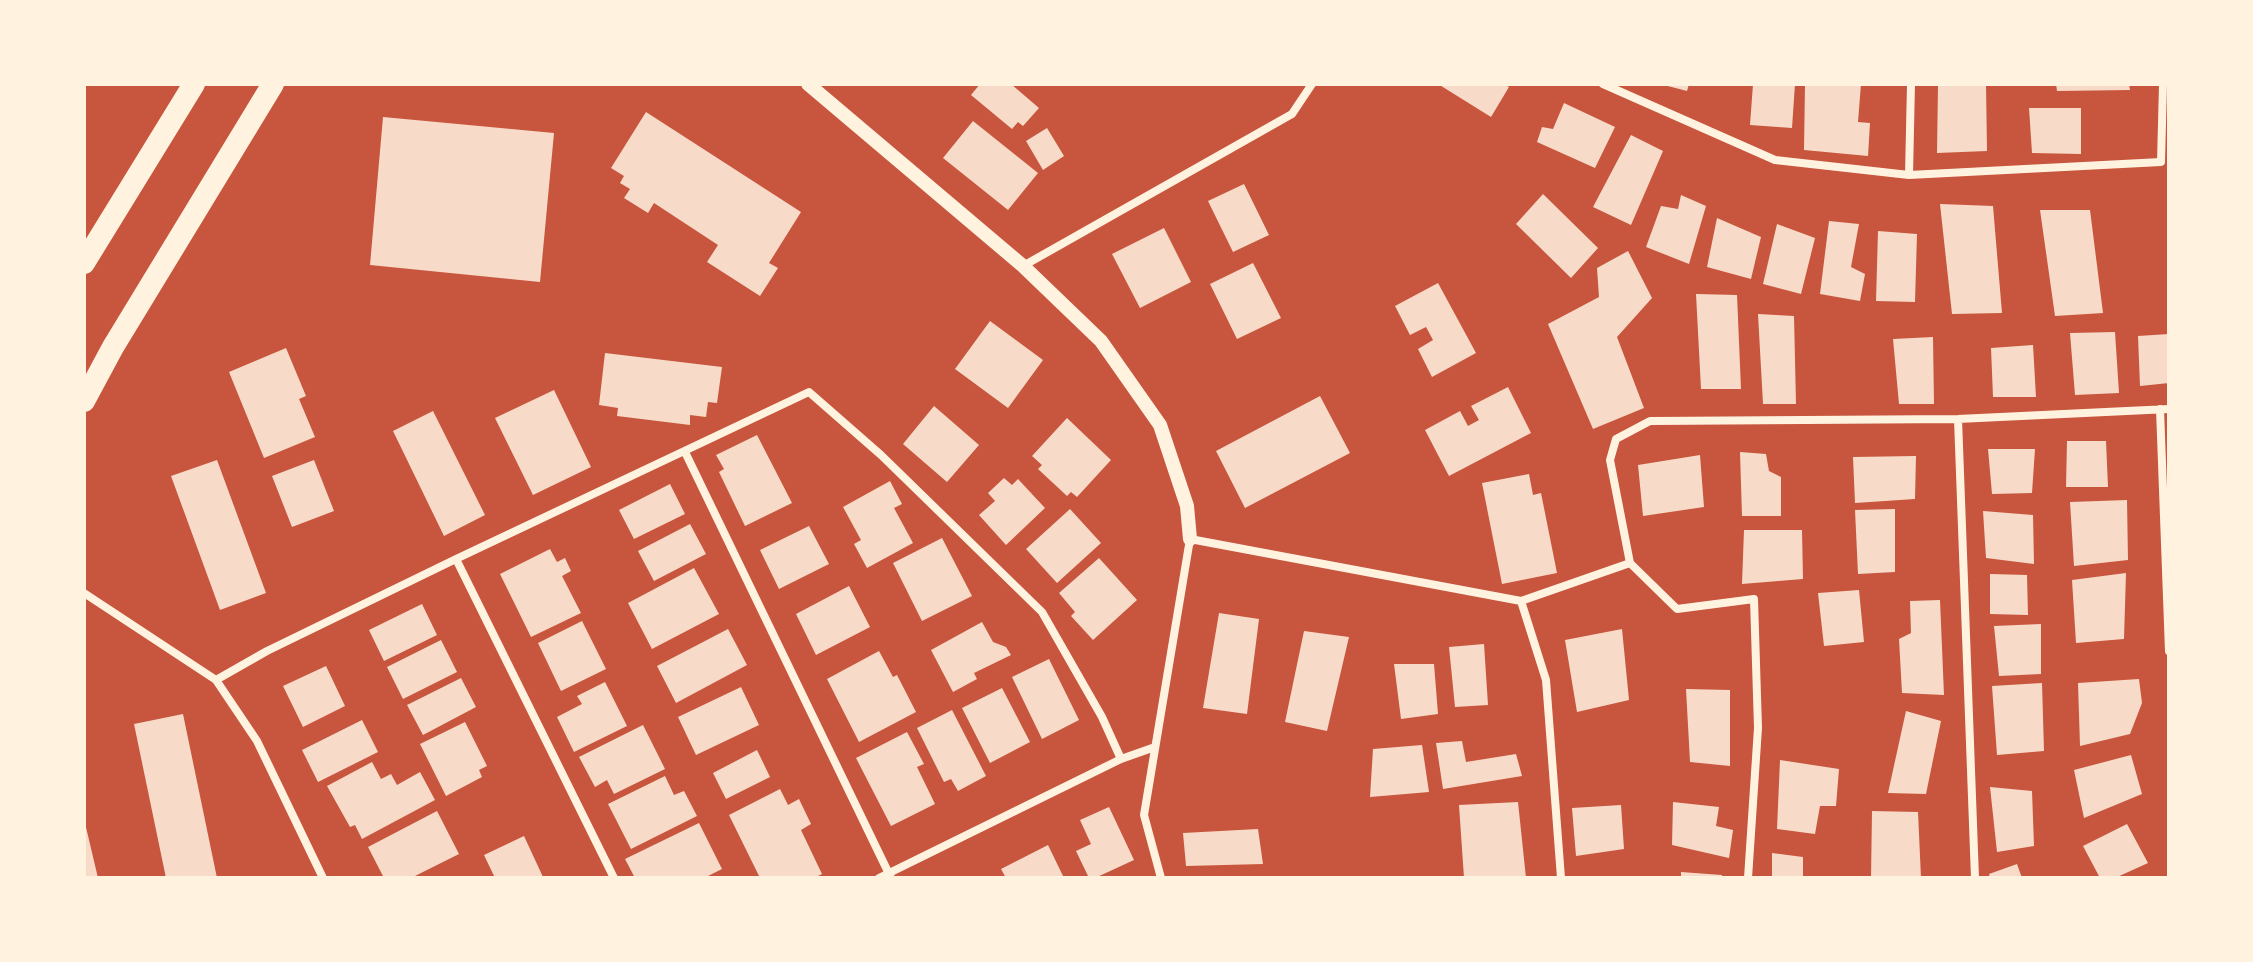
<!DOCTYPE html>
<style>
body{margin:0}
#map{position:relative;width:2253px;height:962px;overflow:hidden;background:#c8553d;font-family:"Golos Text",sans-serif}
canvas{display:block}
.frame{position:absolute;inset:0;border:86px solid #fff3e0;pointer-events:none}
</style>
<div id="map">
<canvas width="2253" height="962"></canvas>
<div class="frame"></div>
</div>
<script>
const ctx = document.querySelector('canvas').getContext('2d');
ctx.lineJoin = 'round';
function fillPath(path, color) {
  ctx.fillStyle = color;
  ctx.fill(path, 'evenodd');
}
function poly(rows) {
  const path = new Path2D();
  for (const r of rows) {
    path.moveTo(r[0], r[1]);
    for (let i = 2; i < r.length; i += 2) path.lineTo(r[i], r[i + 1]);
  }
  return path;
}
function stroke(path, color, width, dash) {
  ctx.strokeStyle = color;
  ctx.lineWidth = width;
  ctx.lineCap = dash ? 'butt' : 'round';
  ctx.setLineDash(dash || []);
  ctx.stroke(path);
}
const building = poly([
 [980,84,1011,84,1039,108,1023,126,1018,122,1012,129,971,95],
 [1438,84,1503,84,1509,87,1491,117],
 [1660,84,1689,84,1687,91],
 [1753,84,1795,84,1792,128,1750,125],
 [1805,84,1861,84,1858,122,1870,123,1868,156,1804,150],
 [1938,84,1986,84,1987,151,1937,153],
 [2056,84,2129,84,2130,90,2057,91],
 [1564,103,1615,127,1595,168,1537,142,1542,127,1553,129],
 [2029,108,2081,108,2081,154,2032,153],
 [646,112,801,212,769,263,778,268,760,296,707,262,718,245,654,203,648,213,624,198,630,189,620,183,624,176,611,168],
 [383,117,554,133,540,282,370,265],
 [973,121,1038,173,1008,210,943,158],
 [1047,128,1064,156,1043,170,1026,141],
 [1631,135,1663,151,1631,225,1593,207],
 [1244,184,1269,235,1233,252,1208,201],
 [1543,194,1598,248,1571,278,1516,224],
 [1681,195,1706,206,1689,264,1646,247,1661,206,1678,209],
 [1940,204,1993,206,2002,313,1952,314],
 [2040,210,2090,210,2103,313,2055,316],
 [1717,218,1761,237,1751,279,1707,267],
 [1829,221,1859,224,1851,267,1865,274,1860,301,1820,294],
 [1777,224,1815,238,1801,294,1763,284],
 [1164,228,1191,282,1140,308,1112,254],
 [1878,231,1917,234,1915,302,1876,301],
 [1628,251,1652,298,1617,337,1644,408,1593,429,1548,324,1599,297,1597,268],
 [1253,263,1281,318,1237,339,1210,284],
 [1438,283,1476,353,1432,377,1418,349,1433,340,1426,327,1410,335,1395,306],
 [1696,294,1737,295,1741,389,1701,389],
 [1758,314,1794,316,1796,404,1763,404],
 [990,321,1043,360,1008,408,955,369],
 [2115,332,2119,393,2075,395,2070,333],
 [2169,334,2169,383,2140,386,2138,336],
 [1933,337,1934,404,1899,404,1893,339],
 [2033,345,2036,397,1993,397,1991,348],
 [286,348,306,396,299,399,315,437,264,458,229,372],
 [605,353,722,367,717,403,708,402,706,417,690,415,690,425,617,416,618,408,599,405],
 [1508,387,1531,433,1449,476,1425,430,1460,411,1468,426,1479,420,1471,406],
 [554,390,591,467,533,495,495,418],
 [1320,396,1350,453,1245,508,1216,451],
 [934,406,979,445,947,482,903,444],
 [433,411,485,515,444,536,393,431],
 [1067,418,1111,460,1077,497,1071,492,1067,496,1038,469,1042,465,1032,456],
 [757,435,792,503,745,526,719,472,724,469,716,455],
 [2067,441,2106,441,2108,487,2066,487],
 [1988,449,2035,449,2032,493,1992,494],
 [1740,452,1766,454,1769,471,1781,477,1781,516,1742,516],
 [1700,455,1704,507,1643,516,1638,465],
 [1916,456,1915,499,1855,503,1853,457],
 [217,460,266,593,220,610,171,476],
 [314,460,334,511,292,527,272,476],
 [1529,474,1533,495,1541,493,1557,573,1502,584,1482,483],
 [1004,478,1012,485,1018,479,1045,508,1006,545,979,515,995,501,988,493],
 [890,481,902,504,894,508,913,543,867,568,854,544,861,540,843,507],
 [670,484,685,514,634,539,619,510],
 [2127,500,2128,560,2074,566,2070,502],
 [1070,509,1101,543,1057,583,1026,549],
 [1895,509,1895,572,1858,574,1855,510],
 [1983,511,2033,515,2034,564,1986,558],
 [690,524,706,554,654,581,638,551],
 [809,526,829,564,779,589,760,550],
 [1744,530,1802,530,1803,579,1742,584],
 [942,538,972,596,922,621,893,563],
 [550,549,557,562,565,558,571,571,562,576,581,613,531,637,500,574],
 [1099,558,1137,600,1093,640,1071,616,1075,612,1059,593],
 [694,568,719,614,652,649,628,603],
 [2126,573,2124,639,2076,643,2072,580],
 [1990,574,2027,575,2028,615,1990,614],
 [849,586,870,627,816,655,796,614],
 [1859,590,1864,642,1824,646,1818,593],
 [1940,600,1944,695,1902,693,1899,639,1911,633,1910,601],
 [422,604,437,635,384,661,369,630],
 [1219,613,1259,619,1247,714,1203,708],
 [582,621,606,669,561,691,538,643],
 [982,622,993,642,1006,647,1011,655,974,673,977,679,953,692,931,650],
 [2041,624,2041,674,1999,676,1994,626],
 [728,629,747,665,676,703,657,666],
 [1622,629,1629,700,1577,712,1565,640],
 [1304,631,1349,637,1327,731,1285,722],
 [441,640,457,672,403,699,387,667],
 [1484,644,1488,705,1455,707,1449,647],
 [879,651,893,677,897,675,916,712,859,742,827,679],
 [1049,659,1079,720,1042,739,1012,677],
 [1394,664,1434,664,1438,714,1401,719],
 [326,666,345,706,303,727,283,686],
 [461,678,476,707,423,735,407,705],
 [2139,679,2142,703,2130,734,2080,746,2078,683],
 [605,682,627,726,574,752,557,717,582,704,577,696],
 [2042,683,2044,751,1997,755,1992,686],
 [741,687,759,725,696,755,678,717],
 [1002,688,1030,742,990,763,962,708],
 [1686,689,1730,690,1730,766,1690,762],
 [952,710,986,776,958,791,951,779,944,782,917,728],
 [1906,711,1941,721,1926,794,1888,793],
 [183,714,217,878,166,878,134,724],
 [362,720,378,752,318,782,302,750],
 [465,722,487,766,479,770,482,777,446,796,420,744],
 [643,725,665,769,614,794,607,780,595,787,579,757],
 [907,732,924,764,917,767,935,804,891,826,856,758],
 [1462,741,1466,762,1516,754,1522,776,1443,789,1436,743],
 [1422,745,1429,792,1370,797,1373,749],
 [757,750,770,777,726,799,713,773],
 [2131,755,2142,794,2084,818,2074,770],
 [1780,760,1839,769,1836,806,1820,806,1815,834,1777,829],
 [372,762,381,779,391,774,397,785,420,772,435,800,362,839,355,825,350,827,327,786],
 [665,776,674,795,684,791,697,816,631,849,608,804],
 [1990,787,2032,791,2034,846,1997,852],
 [780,789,788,805,799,799,811,824,801,830,822,874,814,878,760,878,729,815],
 [1518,802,1526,878,1464,878,1459,805],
 [1673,802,1719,807,1716,826,1733,830,1729,858,1672,845],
 [1621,805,1624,849,1576,856,1572,808],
 [1109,807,1134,860,1095,878,1089,878,1076,851,1091,844,1080,820],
 [437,811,459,854,411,878,384,878,368,847],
 [1872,811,1918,812,1921,878,1871,878],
 [84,823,85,823,98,878,84,878],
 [699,823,722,869,704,878,635,878,625,859],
 [2127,824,2148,863,2115,878,2100,878,2083,846],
 [1258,829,1263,864,1186,866,1183,833],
 [524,836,543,877,495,878,484,855],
 [1048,845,1064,878,1006,878,1001,869],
 [1772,853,1803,857,1803,878,1772,878],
 [2017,864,2022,878,1990,878,1989,874],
 [1681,872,1722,875,1722,878,1681,878]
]);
const minor = poly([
 [1603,84,1775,160,1909,175,2161,162,2163,84],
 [1909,175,1911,84],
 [1023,266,1292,114,1312,84],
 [2160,409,2169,651],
 [1958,419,1975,878],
 [685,452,891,878],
 [456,559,614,878],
 [1630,563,1677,609,1754,599,1758,728,1748,878],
 [84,593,216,680,257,741,323,878],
 [1521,601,1546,680,1561,878],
 [216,680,267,651,456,559,809,392,881,455,1042,612,1102,717,1121,759],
 [879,878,1121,759,1155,747],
 [1161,878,1144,815,1190,539,1521,601,1630,563,1610,460,1616,439,1650,421,1958,419,2169,409]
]);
const tertiary = poly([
 [808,84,1023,266,1101,341,1160,425,1187,506,1190,539]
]);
const trunk = poly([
 [84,263,194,84],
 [84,401,113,347,273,84]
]);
fillPath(building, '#f7dbc8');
stroke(minor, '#fff3e0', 8);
stroke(tertiary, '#fff3e0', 14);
stroke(trunk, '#fff3e0', 22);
</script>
